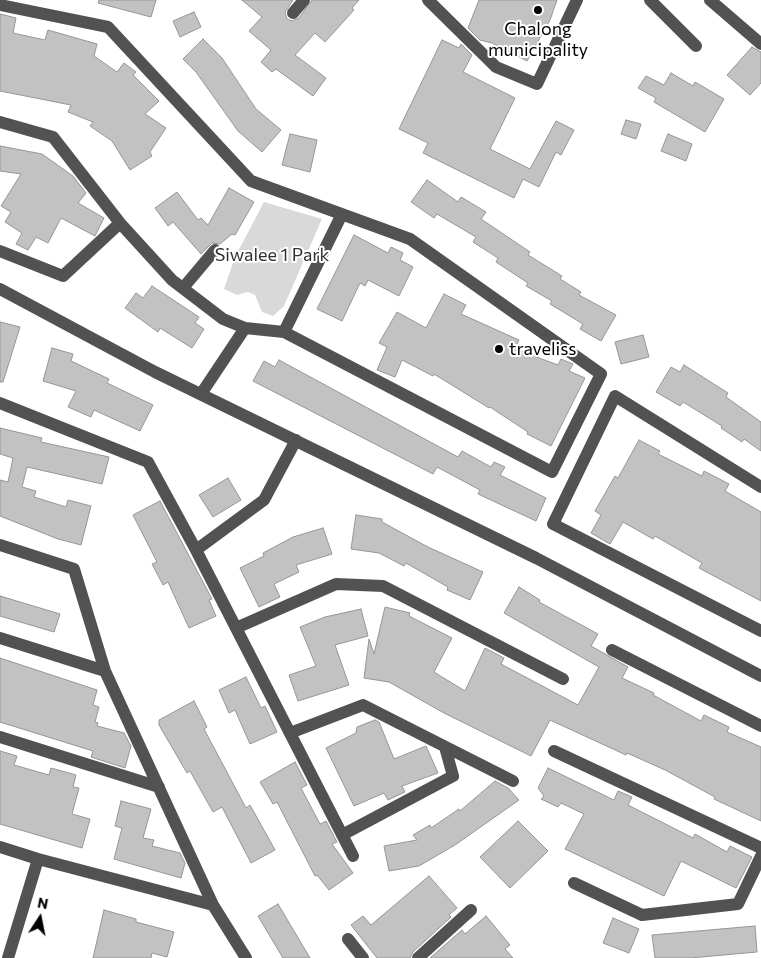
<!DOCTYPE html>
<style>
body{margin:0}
#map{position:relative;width:761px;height:958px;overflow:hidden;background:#fff;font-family:Commissioner,sans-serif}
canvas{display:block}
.north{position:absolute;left:15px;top:893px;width:50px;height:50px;-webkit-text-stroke:4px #fff;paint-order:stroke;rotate:11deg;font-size:14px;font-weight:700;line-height:20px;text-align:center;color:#000}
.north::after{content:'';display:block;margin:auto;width:18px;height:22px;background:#000;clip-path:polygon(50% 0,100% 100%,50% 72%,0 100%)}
</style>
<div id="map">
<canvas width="761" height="958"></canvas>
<div class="north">N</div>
</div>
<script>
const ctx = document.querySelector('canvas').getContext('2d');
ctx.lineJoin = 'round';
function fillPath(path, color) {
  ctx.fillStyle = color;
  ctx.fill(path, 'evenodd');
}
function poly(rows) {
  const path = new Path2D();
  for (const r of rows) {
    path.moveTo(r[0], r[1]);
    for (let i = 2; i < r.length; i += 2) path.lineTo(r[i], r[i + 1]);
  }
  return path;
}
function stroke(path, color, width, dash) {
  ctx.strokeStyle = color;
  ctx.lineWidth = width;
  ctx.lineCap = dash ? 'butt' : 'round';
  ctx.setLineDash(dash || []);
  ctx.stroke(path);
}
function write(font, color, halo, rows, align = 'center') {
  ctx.font = font + ' Commissioner,sans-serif';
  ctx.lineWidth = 4;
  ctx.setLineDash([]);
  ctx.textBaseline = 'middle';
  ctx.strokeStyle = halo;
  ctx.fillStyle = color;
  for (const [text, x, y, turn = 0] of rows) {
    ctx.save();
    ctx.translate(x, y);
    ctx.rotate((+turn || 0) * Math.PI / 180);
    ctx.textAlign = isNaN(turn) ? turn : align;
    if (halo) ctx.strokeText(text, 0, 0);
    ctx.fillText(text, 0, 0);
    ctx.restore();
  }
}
const green = poly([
 [264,202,322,219,284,306,273,316,262,312,255,295,248,292,237,295,224,289,235,257]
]);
const building = poly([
 [99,0,156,0,151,17,98,3,99,0],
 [242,0,293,0,285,12,287,19,292,21,299,18,312,0,359,0,352,8,354,10,325,42,315,33,295,55,326,78,313,96,276,69,272,72,261,62,271,50,249,31,262,17,242,0],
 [479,0,557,0,550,20,527,61,492,43,480,40,468,28,479,0],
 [194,12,201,27,180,37,173,21,194,12],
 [0,14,16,18,13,33,45,40,48,30,97,44,94,56,117,72,124,63,136,72,133,75,159,101,145,114,166,128,150,152,152,156,130,170,112,141,90,126,93,122,68,112,71,105,0,91,0,14],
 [203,39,222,58,256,109,281,130,262,152,238,131,196,72,183,59,203,39],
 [442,40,459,48,461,44,472,55,463,72,515,98,490,149,530,169,556,121,574,130,561,155,556,152,539,187,523,179,514,198,423,153,428,143,399,129,442,40],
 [752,47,761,52,761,83,750,95,727,75,752,47],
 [671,73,693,86,695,82,724,99,705,132,654,102,656,98,638,88,646,76,664,85,671,73],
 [626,120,641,124,636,139,621,134,626,120],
 [290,134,317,140,310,172,282,165,290,134],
 [668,134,692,144,686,161,661,151,668,134],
 [0,146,42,154,73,176,86,193,78,203,104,218,95,236,61,218,48,243,36,237,28,250,16,244,22,233,5,222,11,212,1,206,21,174,0,171,0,146],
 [427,180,458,202,461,197,486,212,481,219,530,252,528,255,562,276,560,279,581,292,579,295,616,315,601,341,580,329,583,324,550,304,552,301,526,286,528,283,496,262,498,258,473,242,476,237,437,214,434,218,411,202,427,180],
 [229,188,254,202,235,235,232,234,220,244,212,243,201,254,173,222,168,226,155,208,177,192,198,220,201,218,208,225,229,188],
 [354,235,388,253,391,247,403,253,400,260,413,267,399,296,368,280,365,286,360,283,342,321,317,309,354,235],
 [152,286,199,317,195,323,204,329,192,348,160,328,158,332,125,308,136,293,143,298,152,286],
 [444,294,466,305,461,314,519,340,515,349,558,365,561,359,573,364,569,371,585,378,551,446,527,434,528,432,490,407,489,408,434,374,433,376,402,360,395,377,377,370,387,347,379,343,397,312,426,328,444,294],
 [0,322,20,327,3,382,0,382,0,322],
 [643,335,649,357,621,364,615,342,643,335],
 [52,348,73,354,71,361,109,379,107,383,153,405,140,431,94,410,91,417,68,407,76,391,43,381,52,348],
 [279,360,458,457,462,451,491,467,494,462,505,467,500,475,546,498,536,521,478,494,480,490,437,467,433,474,253,381,264,361,275,367,279,360],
 [684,365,728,393,726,397,761,422,761,451,744,439,742,442,721,428,722,426,683,402,680,406,656,392,671,367,680,372,684,365],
 [0,428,42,438,41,442,109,457,102,484,27,467,22,487,36,491,34,497,66,507,68,500,91,506,81,545,58,539,0,516,0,480,8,482,13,458,0,454,0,428],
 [639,440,660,451,658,454,702,476,704,471,729,484,725,491,761,512,761,601,699,568,702,563,655,536,653,539,623,522,610,544,591,533,601,515,595,511,615,476,618,478,639,440],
 [228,478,241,500,213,517,199,495,228,478],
 [160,501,212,599,209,600,216,616,189,628,168,582,163,585,152,564,157,562,133,515,160,501],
 [356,515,382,519,382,522,428,547,483,572,470,600,447,590,448,587,406,563,404,566,379,553,351,549,356,515],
 [323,528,332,554,296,565,299,572,274,584,280,597,259,607,240,568,264,556,263,553,293,537,323,528],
 [519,587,540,600,539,602,598,634,591,646,628,667,622,678,654,693,653,695,701,721,704,715,729,727,727,732,761,747,761,821,714,799,715,797,665,770,627,753,626,755,550,720,531,756,444,713,389,682,364,678,369,639,374,654,385,607,410,613,409,616,452,638,434,672,465,691,485,648,504,658,501,664,578,705,599,667,504,613,519,587],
 [0,596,60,614,54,632,0,616,0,596],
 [361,609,368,636,335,645,349,685,298,701,289,675,316,666,300,627,325,617,361,609],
 [0,658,97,690,93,705,99,707,95,722,98,723,97,726,124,733,131,746,125,768,91,757,93,751,0,722,0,658],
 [246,677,261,708,265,706,277,732,250,744,235,710,229,713,219,690,246,677],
 [194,701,207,727,204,729,246,808,250,805,275,850,251,863,222,807,213,812,190,771,187,773,159,725,159,720,194,701],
 [375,720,379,722,394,759,426,746,438,773,402,786,405,792,388,800,384,793,354,806,326,748,356,733,357,727,375,720],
 [0,751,17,756,14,765,49,775,51,768,76,775,73,787,79,788,72,814,90,819,82,848,0,824,0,751],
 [295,762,307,785,301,788,320,824,326,821,337,842,332,844,353,873,329,890,317,875,315,876,277,802,273,804,260,782,295,762],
 [548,768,614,800,618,791,632,797,628,805,693,838,695,834,727,852,730,846,752,857,736,888,681,861,664,896,565,849,584,814,561,803,558,807,541,799,544,796,538,788,548,768],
 [495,781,508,788,519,800,455,845,419,866,389,871,384,846,417,840,413,835,430,825,431,828,459,809,460,811,495,781],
 [121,801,151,809,143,838,154,840,152,846,180,853,185,863,181,878,114,859,122,828,115,826,121,801],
 [518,821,548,851,510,888,480,857,518,821],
 [429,876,457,908,449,915,451,917,413,952,410,958,377,958,351,925,363,916,371,925,429,876],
 [278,904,310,958,283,958,258,916,278,904],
 [104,910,136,919,136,922,174,932,167,957,152,953,151,958,93,958,104,910],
 [486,916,510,945,505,949,513,958,430,958,462,930,465,934,486,916],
 [613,918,639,929,629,953,603,943,613,918],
 [755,926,757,952,690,958,655,958,652,935,755,926]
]);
const minor = poly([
 [428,0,496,67,537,84,577,0],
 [650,0,696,46],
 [710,0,761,44],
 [0,5,108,27,251,181,410,239,601,374,552,472,284,332,245,328,223,319,172,280,120,223,53,137,0,122],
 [293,13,304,0],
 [0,251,63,276,120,223],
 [183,288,215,250],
 [0,289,155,372,536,558,761,676],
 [284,332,342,214],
 [201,394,245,328],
 [0,403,148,462,196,550,264,500,296,440],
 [761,487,615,396,553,524,761,631],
 [0,545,74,569,105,671,213,905,246,958],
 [196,550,353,856],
 [236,628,336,584,383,586,563,679],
 [0,638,105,671],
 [612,650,761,726],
 [290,733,363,705,513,781],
 [0,737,159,787],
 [554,751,761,848],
 [342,835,453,776,445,747],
 [0,847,38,859,213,905],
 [574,883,642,915,738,904,761,856],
 [348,939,363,958],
 [8,958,38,859],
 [418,958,471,910]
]);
const markers = [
 [538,10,5,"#000"],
 [499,349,5,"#000"]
];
const poiNames = [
 ["Chalong",538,29],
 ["municipality",538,50],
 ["traveliss",509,349,"left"]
];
const parkNames = [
 ["Siwalee 1 Park",272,255]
];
fillPath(green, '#d9d9d9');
fillPath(building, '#c2c2c2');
stroke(building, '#969696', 1);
stroke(minor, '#525252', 12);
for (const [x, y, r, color] of markers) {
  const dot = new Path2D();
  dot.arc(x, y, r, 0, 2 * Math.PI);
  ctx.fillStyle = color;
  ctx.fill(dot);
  stroke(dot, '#fff', 2);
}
write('18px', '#000', '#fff', poiNames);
write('18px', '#303030', '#fff', parkNames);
</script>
